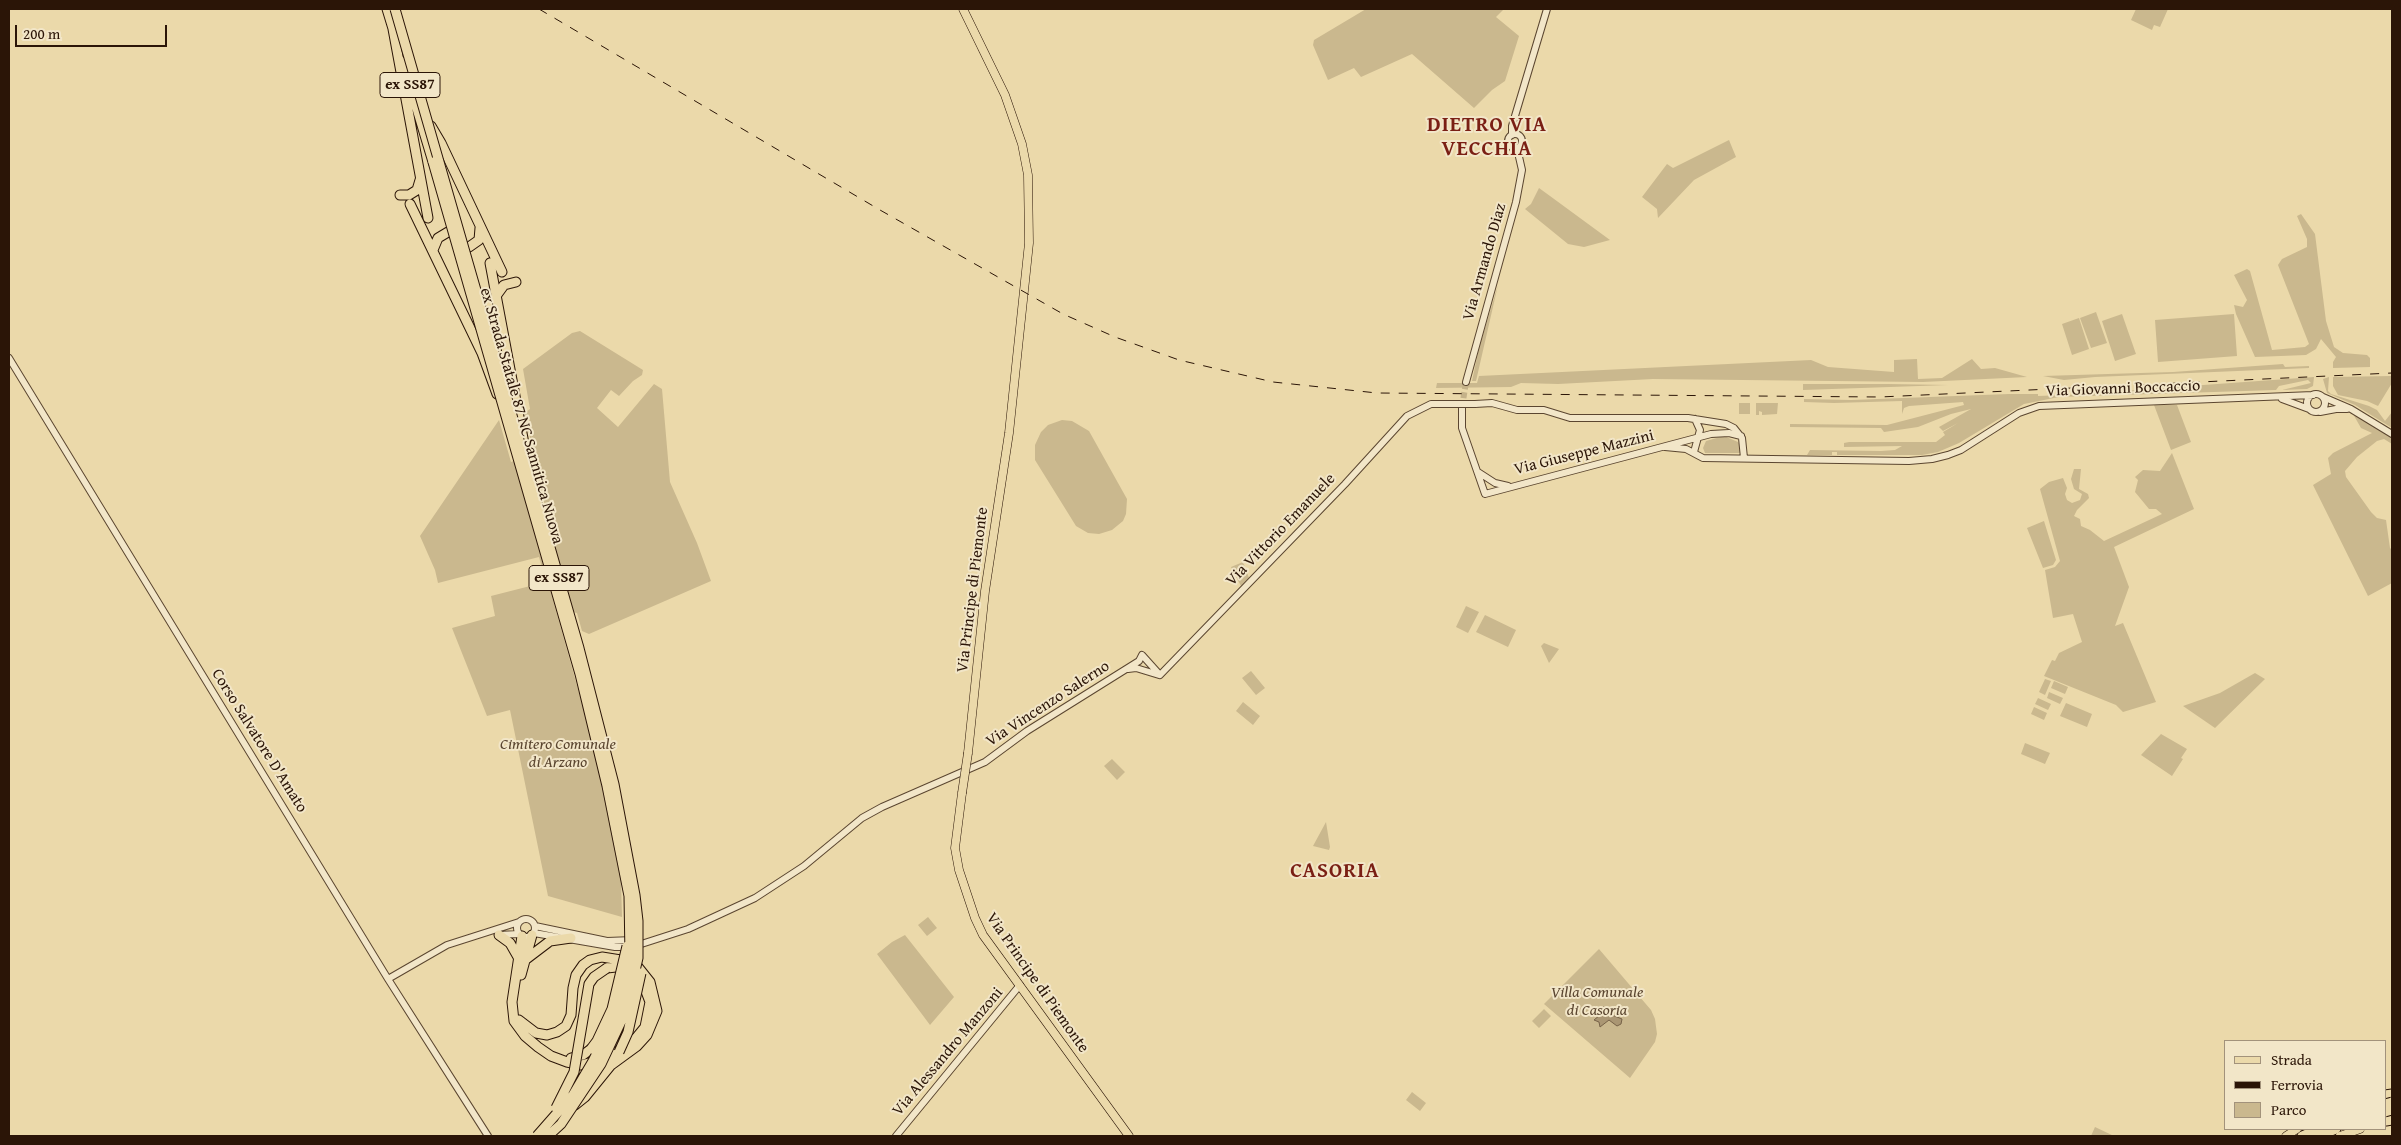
<!DOCTYPE html>
<style>
body{margin:0}
#map{position:relative;width:2401px;height:1145px;overflow:hidden;background:#ebd9aa;font-family:"Gentium Book Plus",serif}
canvas{display:block}
.frame{position:absolute;inset:0;border:10px solid #2b1507;pointer-events:none}
.legend{position:absolute;left:2224px;top:1040px;width:162px;height:90px;box-sizing:border-box;background:#f2e6c8;border:1px solid #a2927b;margin:0;padding:6px 9px;list-style:none;font-size:15px;color:#2b1507}
.legend li{display:flex;align-items:center;gap:10px;height:25px}
.legend b{width:25px;border:1px solid #a2927b}
.scale{position:absolute;left:15px;top:25px;width:152px;height:22px;box-sizing:border-box;border:2px solid #2b1507;border-top:0;padding-left:6px;font-size:15px;line-height:18px;white-space:nowrap;color:#2b1507;-webkit-text-stroke:4px #f2e6c8;paint-order:stroke}
</style>
<div id="map">
<canvas width="2401" height="1145"></canvas>
<div class="frame"></div>
<ul class="legend">
<li><b style="height:6px;background:#ebd9aa"></b>Strada</li>
<li><b style="height:6px;background:#2b1507"></b>Ferrovia</li>
<li><b style="height:14px;background:#cab88e"></b>Parco</li>
</ul>
<div class="scale">200 m</div>
</div>
<script>
const ctx = document.querySelector('canvas').getContext('2d');
ctx.lineJoin = 'round';
function fillPath(path, color) {
  ctx.fillStyle = color;
  ctx.fill(path, 'evenodd');
}
function poly(rows) {
  const path = new Path2D();
  for (const r of rows) {
    if (r.length === 3) {
      path.moveTo(r[0] + r[2], r[1]);
      path.arc(r[0], r[1], r[2], 0, 2 * Math.PI);
      continue;
    }
    path.moveTo(r[0], r[1]);
    for (let i = 2; i < r.length; i += 2) path.lineTo(r[i], r[i + 1]);
  }
  return path;
}
function stroke(path, color, width, dash) {
  ctx.strokeStyle = color;
  ctx.lineWidth = width;
  ctx.lineCap = dash ? 'butt' : 'round';
  ctx.setLineDash(dash || []);
  ctx.stroke(path);
}
function write(font, color, halo, rows, align = 'center') {
  ctx.font = font + ' "Gentium Book Plus",serif';
  ctx.lineWidth = 4;
  ctx.setLineDash([]);
  ctx.textBaseline = 'middle';
  ctx.strokeStyle = halo;
  ctx.fillStyle = color;
  for (const [text, x, y, turn = 0] of rows) {
    ctx.save();
    ctx.translate(x, y);
    ctx.rotate((+turn || 0) * Math.PI / 180);
    ctx.textAlign = isNaN(turn) ? turn : align;
    if (halo) ctx.strokeText(text, 0, 0);
    ctx.fillText(text, 0, 0);
    ctx.restore();
  }
}
const green = poly([
 [1366,9,1504,9,1496,17,1519,36,1505,81,1492,90,1474,108,1412,54,1361,77,1354,68,1328,80,1313,45,1314,40],
 [2136,9,2168,9,2160,27,2154,25,2152,30,2131,20],
 [1729,140,1736,157,1694,180,1658,218,1657,209,1642,197,1667,164,1673,168],
 [1539,188,1550,196,1610,240,1584,247,1568,244,1525,209,1531,204],
 [2301,214,2315,234,2326,321,2334,347,2343,353,2367,355,2370,358,2370,367,2333,368,2333,362,2336,357,2321,339,2316,349,2306,355,2255,357,2236,314,2234,305,2243,307,2247,300,2234,275,2247,269,2250,271,2272,350,2305,347,2309,344,2278,265,2282,259,2307,247,2307,239,2297,216],
 [1498,285,1476,381,1472,381,1479,348],
 [2096,312,2107,343,2091,348,2080,318],
 [2122,314,2136,354,2115,361,2102,321],
 [2234,314,2237,356,2158,362,2155,320],
 [2079,318,2089,349,2072,355,2062,324],
 [580,331,643,370,642,375,633,381,619,396,611,390,597,408,618,427,654,384,662,389,670,482,697,543,711,581,589,634,582,631,577,613,573,612,549,531,552,530,531,456,535,454,523,414,530,409,523,369,572,333],
 [1917,359,1918,379,1942,378,1972,359,1981,369,1995,368,2027,377,1923,382,1653,379,1558,384,1521,383,1511,387,1436,388,1437,383,1477,383,1479,376,1811,360,1828,367,1894,372,1894,360],
 [2283,364,2285,367,2309,366,2309,368,2095,377,2064,380,2043,376,2173,372],
 [2392,376,2392,383,2378,406,2367,401,2338,395,2333,386,2333,377],
 [2314,377,2313,386,2307,389,2282,390,2311,383,2308,380,2279,386,2276,390,2059,397,2024,404,1959,443,1938,452,1922,455,1837,455,1837,452,1832,452,1832,455,1807,455,1810,450,1881,451,1895,450,1902,446,1844,447,1844,443,1849,442,1936,442,1945,435,1943,432,1958,423,1943,431,1939,427,1971,409,1951,414,1918,427,1884,432,1881,428,1790,427,1790,424,1887,425,1964,405,1963,402,1909,406,1904,408,1902,414,1902,401,1834,403,1804,402,1804,399,1851,400,2009,394,2038,394,2038,396,2065,395],
 [2329,377,2328,391,2331,394,2369,406,2377,410,2385,421,2392,412,2392,428,2355,405,2327,393,2323,379],
 [1803,384,1888,384,1948,385,1803,390],
 [1739,403,1750,403,1750,414,1739,414],
 [1756,403,1778,403,1777,414,1762,415,1762,412,1759,411,1759,415,1756,415],
 [2154,405,2177,405,2191,442,2171,450],
 [2353,414,2392,437,2392,444,2384,439,2377,441,2357,457,2345,471,2346,477,2371,512,2377,518,2386,520,2390,548,2392,550,2392,583,2368,596,2313,485,2331,474,2328,458,2333,453,2372,433,2361,428],
 [499,420,511,462,514,461,594,746,621,880,622,917,548,896,510,710,487,716,452,628,495,616,491,596,546,582,539,557,438,583,435,570,420,536],
 [1062,420,1072,421,1089,431,1127,499,1126,514,1123,521,1112,530,1099,534,1088,533,1076,526,1035,460,1035,445,1041,432,1048,425],
 [1724,436,1738,442,1741,446,1740,453,1705,453,1703,448,1706,441],
 [2172,453,2194,509,2114,547,2129,587,2115,626,2123,623,2156,702,2123,712,2116,705,2044,676,2052,660,2055,661,2059,653,2082,642,2073,614,2053,618,2045,570,2055,567,2060,561,2040,489,2049,482,2063,478,2067,488,2065,494,2067,500,2072,503,2080,500,2082,494,2074,489,2071,479,2074,469,2081,469,2079,489,2088,494,2089,498,2077,510,2074,516,2080,519,2081,526,2090,530,2104,541,2162,514,2156,509,2149,509,2135,492,2138,480,2135,477,2143,470,2160,471],
 [2044,521,2056,560,2053,565,2043,568,2027,528],
 [1243,562,1249,578,1241,586,1231,567],
 [1466,606,1479,612,1468,633,1456,627],
 [1485,615,1516,630,1508,647,1476,632],
 [1544,643,1559,649,1549,663,1541,646],
 [1251,671,1265,688,1256,695,1242,678],
 [2255,673,2265,679,2215,728,2183,706,2220,693],
 [2045,679,2051,681,2045,695,2039,692],
 [2054,681,2068,687,2065,694,2051,688],
 [2049,692,2063,698,2060,704,2047,698],
 [2038,698,2051,704,2048,710,2035,704],
 [1243,702,1260,716,1253,725,1236,711],
 [2066,703,2092,714,2087,727,2060,716],
 [2034,707,2047,713,2044,720,2031,714],
 [2161,734,2187,749,2181,758,2183,759,2172,776,2141,755],
 [2025,743,2050,753,2045,764,2021,754],
 [1112,759,1125,772,1117,780,1104,766],
 [1326,822,1330,847,1329,850,1313,846],
 [928,917,937,928,927,936,918,925],
 [905,935,954,997,930,1025,877,954,892,942],
 [1599,949,1651,1010,1655,1019,1657,1034,1655,1042,1630,1078,1544,1004],
 [1544,1009,1551,1016,1539,1028,1532,1021],
 [1412,1092,1426,1103,1420,1111,1406,1100],
 [2095,1127,2114,1136,2091,1136]
]);
const water = poly([
 [1604,1007,1612,1015,1622,1019,1621,1024,1617,1026,1609,1020,1600,1027,1599,1022,1594,1020,1600,1015,1600,1009,1604,1007]
]);
const minorTunnel = poly([
 [1462,407,1466,382]
]);
const minor = poly([
 [1515,141,7],
 [1512,135,1512,126,1547,9],
 [9,358,388,979,488,1136],
 [1466,382,1516,202,1522,170,1517,148],
 [2316,403,9],
 [2323,397,2351,409,2392,434],
 [2282,399,2309,409],
 [1475,404,1492,403,1517,410,1544,410,1570,418,1688,418,1726,424,1734,428,1742,438,1744,458],
 [1462,407,1462,428,1485,494,1711,434,1729,433,1741,436],
 [2320,412,2336,409,2347,409],
 [1665,447,1686,449,1703,458,1909,461,1932,459,1948,455,1961,450,2019,413,2039,406,2313,395],
 [1694,452,1700,430,1695,419],
 [1478,472,1495,483,1508,486],
 [1128,669,1136,668,1159,675],
 [1160,675,1345,484,1407,416,1431,404,1449,404],
 [526,928,9],
 [535,926,607,941,633,940],
 [534,933,615,947,632,947,688,929,755,898,804,866,862,818,882,807,985,762,1027,731,1139,661,1142,655,1160,675],
 [498,935,519,934],
 [388,979,447,945,519,922],
 [896,1136,1020,985]
]);
const major = poly([
 [963,9,1005,95,1022,144,1028,175,1029,243,1009,433,985,591,968,753],
 [962,793,955,848,959,870,975,918,983,935,1129,1136],
 [2286,1136,2297,1129],
 [2340,1136,2360,1129]
]);
const highway = poly([
 [387,9,394,32],
 [393,29,428,218],
 [403,62,433,162],
 [431,126,441,143,502,272],
 [400,195,409,195,417,190,420,180],
 [410,204,482,353,497,394],
 [469,247,479,240,480,228],
 [433,250,438,238,448,232],
 [490,263,525,449],
 [496,296,504,285,516,282],
 [499,935,510,943,518,957],
 [522,936,512,1002,514,1021,525,1036,538,1047,551,1056,567,1062,581,1065,608,1058,636,1038,645,1027,650,1002,642,981,625,966,607,968],
 [525,960,550,941,571,938],
 [521,975,532,935],
 [519,1020,536,1033,547,1035,557,1032,566,1026,571,1015,573,988,576,975,583,965,590,960,602,957,627,961,638,967,650,982,657,1011,647,1035,637,1046,611,1065,585,1097,575,1105],
 [571,1058,583,1055,591,1049],
 [2385,1095,2392,1094],
 [2386,1121,2392,1120],
 [2302,1136,2318,1129],
 [2318,1136,2336,1129]
]);
const rail = poly([
 [539,9,880,210,1063,314,1115,337,1179,360,1273,382,1377,393,1880,397,2392,373]
]);
const minorBridge = poly([
 [1449,404,1475,404]
]);
const majorBridge = poly([
 [962,793,968,753]
]);
const highwayBridge = poly([
 [395,9,579,648,614,784,635,895,638,921,638,958,625,1013,601,1064,561,1124,548,1136],
 [433,162,580,674,607,786,629,896,630,957,628,974,618,1012,593,1061,573,1095,537,1136],
 [591,1049,597,1041,612,1009,627,946],
 [619,1052,628,1032,641,973],
 [2385,1104,2392,1102],
 [556,1108,574,1072,589,984,594,977,607,968],
 [2385,1112,2392,1110]
]);
const shields = [
 [410,85,60],
 [559,578,60]
];
const shieldNames = [
 ["ex SS87",410,85],
 ["ex SS87",559,578]
];
const streetNames = [
 ["Via Armando Diaz",1485,262,-74],
 ["Via Giovanni Boccaccio",2123,389,-2],
 ["ex Strada Statale 87 NC Sannitica Nuova",521,416,74],
 ["Via Giuseppe Mazzini",1584,453,-14],
 ["Via Vittorio Emanuele",1281,530,-46],
 ["Via Principe di Piemonte",973,590,-83],
 ["Via Vincenzo Salerno",1048,704,-33],
 ["Corso Salvatore D'Amato",259,741,58],
 ["Via Principe di Piemonte",1037,983,55],
 ["Via Alessandro Manzoni",948,1052,-50]
];
const parkNames = [
 ["Cimitero Comunale",558,745],
 ["di Arzano",558,763],
 ["Villa Comunale",1597,993],
 ["di Casoria",1597,1011]
];
const districtNames = [
 ["DIETRO VIA",1487,126],
 ["VECCHIA",1487,150],
 ["CASORIA",1335,872]
];
fillPath(green, '#cab88e');
fillPath(water, '#aa9673');
stroke(water, '#776248', 1);
stroke(minorTunnel, '#c5b289', 6, [6, 3]);
stroke(minor, '#5b4630', 8);
stroke(major, '#2b1507', 9);
stroke(highway, '#2b1507', 11);
stroke(minor, '#f2e6c8', 6);
stroke(major, '#ebd9aa', 8);
stroke(highway, '#ebd9aa', 9);
stroke(rail, '#2b1507', 1, [9, 9]);
stroke(minorBridge, '#5b4630', 8, []);
stroke(majorBridge, '#2b1507', 9, []);
stroke(highwayBridge, '#2b1507', 11, []);
stroke(minorBridge, '#f2e6c8', 6);
stroke(majorBridge, '#ebd9aa', 8);
stroke(highwayBridge, '#ebd9aa', 9);
for (const [x, y, w] of shields) {
  const box = new Path2D();
  box.roundRect(x - w / 2, y - 12.5, w, 25, 4);
  ctx.fillStyle = '#f2e6c8';
  ctx.fill(box);
  stroke(box, '#2b1507', 1);
}
write('bold 15px', '#2b1507', null, shieldNames);
write('16px', '#2b1507', '#f2e6c8', streetNames);
write('italic 16px', '#5b4630', '#f2e6c8', parkNames);
ctx.letterSpacing = '1px';
write('bold 21px', '#7a1f14', '#f2e6c8', districtNames);
ctx.letterSpacing = '0px';
</script>
